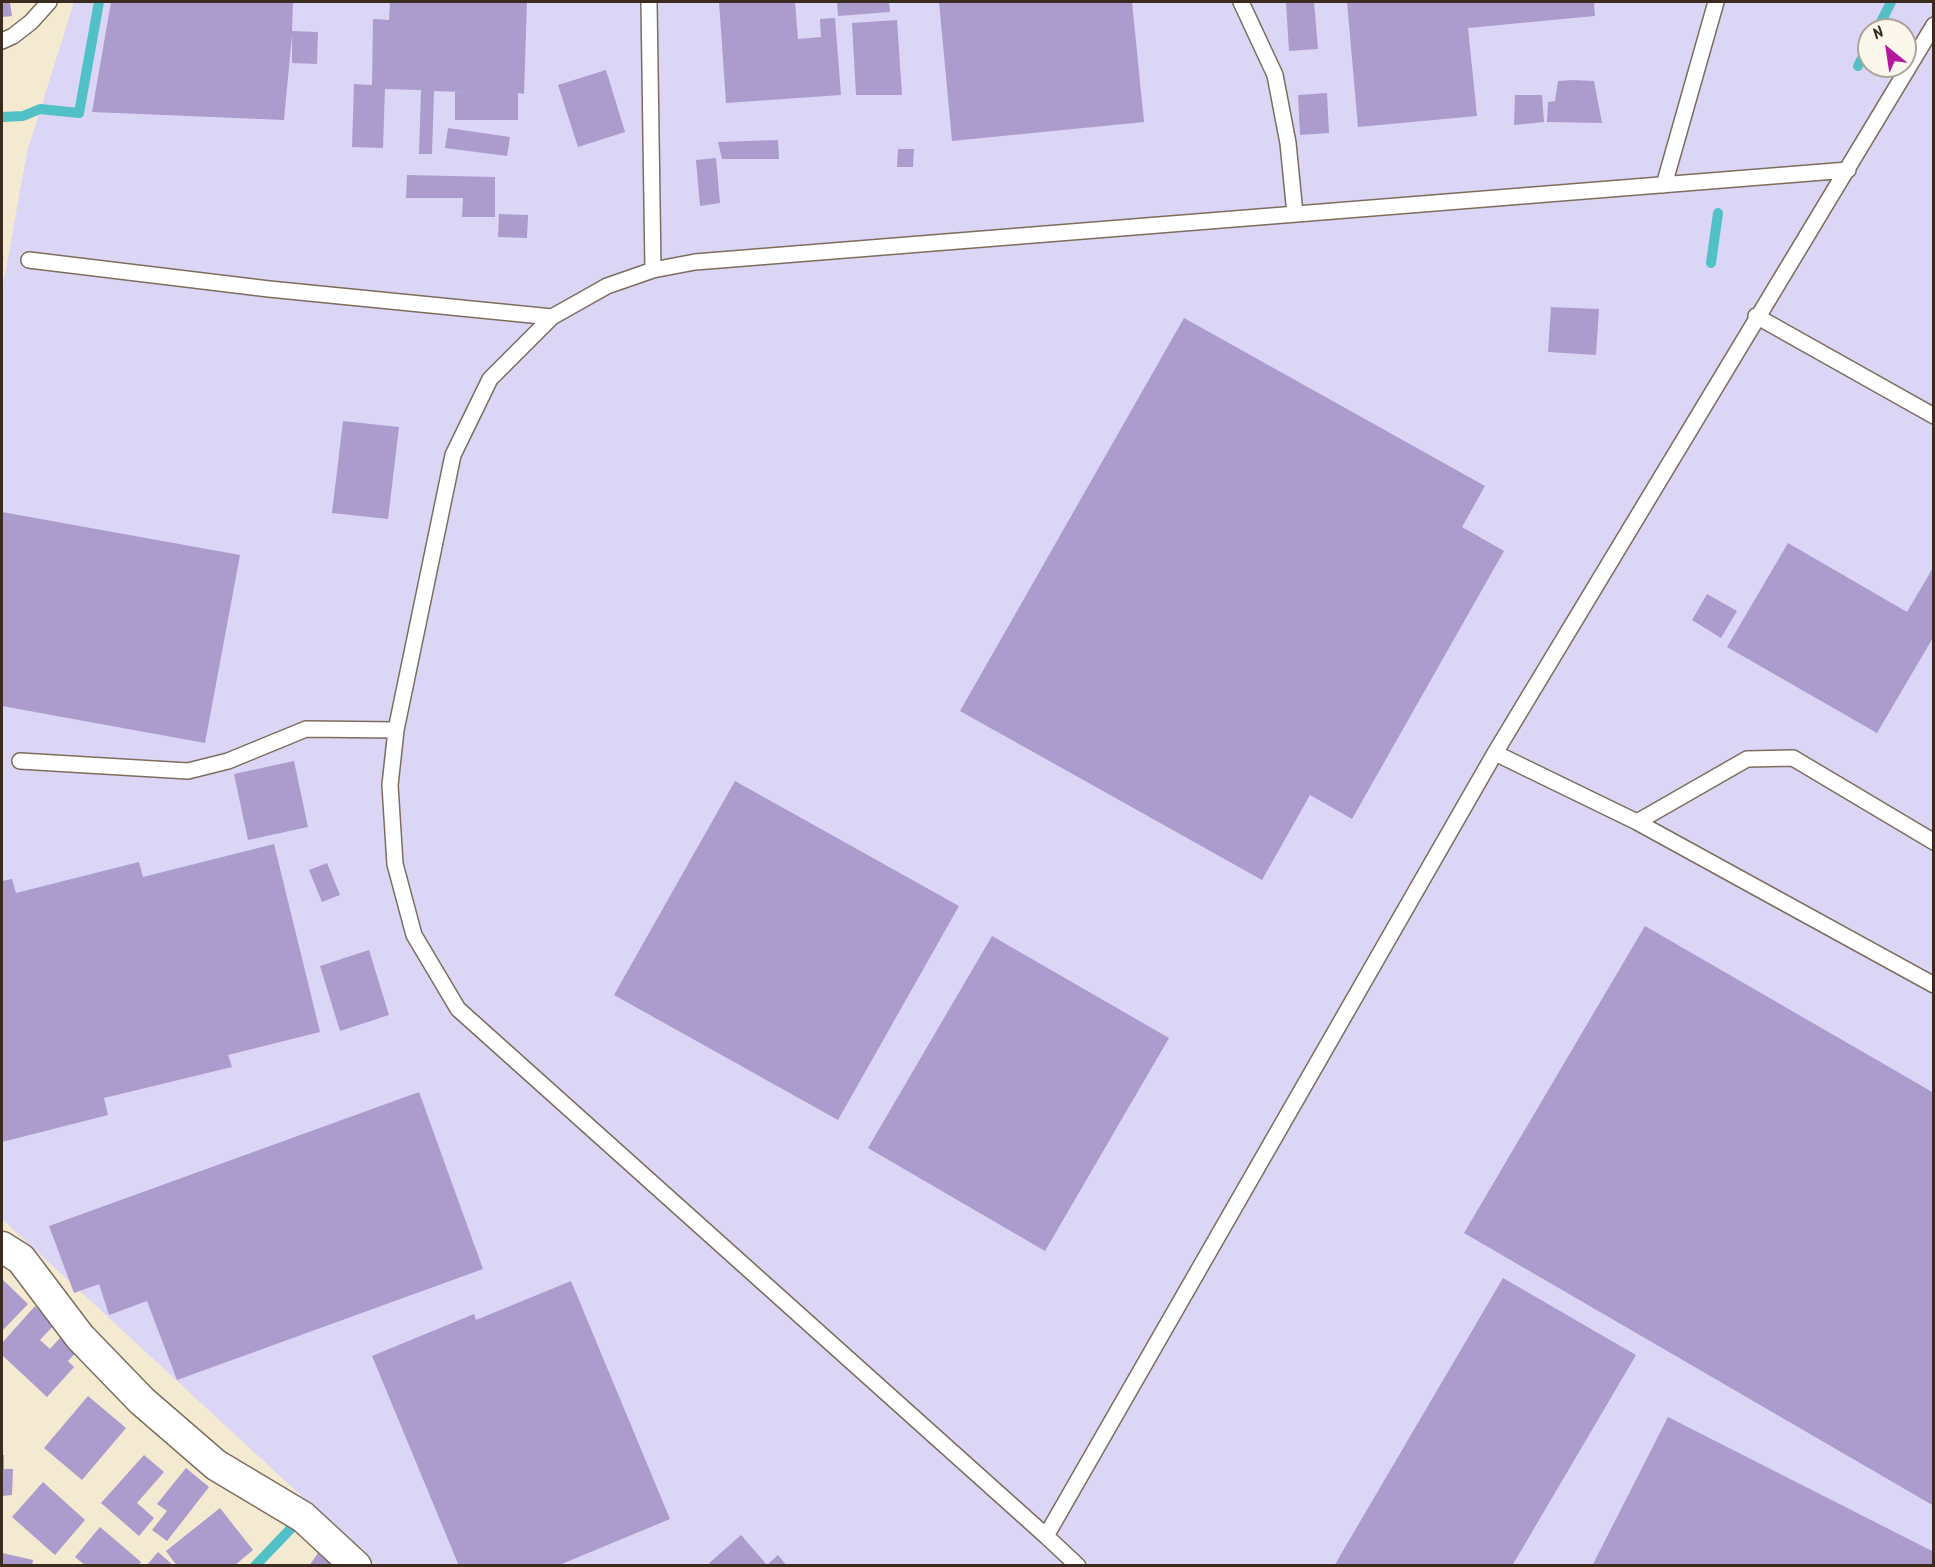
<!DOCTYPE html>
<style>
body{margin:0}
#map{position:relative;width:1935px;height:1567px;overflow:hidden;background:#f4e9d1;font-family:Kalam,sans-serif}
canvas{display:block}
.frame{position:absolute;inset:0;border:3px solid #3b2a1e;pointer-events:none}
.north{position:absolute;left:1857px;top:18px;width:60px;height:60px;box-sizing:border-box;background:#fbf7ec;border:2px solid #aea59a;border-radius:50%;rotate:330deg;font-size:16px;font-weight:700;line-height:24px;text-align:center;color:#3b2a1e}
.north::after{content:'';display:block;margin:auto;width:21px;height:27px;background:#b5179e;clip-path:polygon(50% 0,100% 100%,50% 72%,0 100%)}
</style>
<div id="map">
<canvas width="1935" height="1567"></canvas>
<div class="frame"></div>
<div class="north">N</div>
</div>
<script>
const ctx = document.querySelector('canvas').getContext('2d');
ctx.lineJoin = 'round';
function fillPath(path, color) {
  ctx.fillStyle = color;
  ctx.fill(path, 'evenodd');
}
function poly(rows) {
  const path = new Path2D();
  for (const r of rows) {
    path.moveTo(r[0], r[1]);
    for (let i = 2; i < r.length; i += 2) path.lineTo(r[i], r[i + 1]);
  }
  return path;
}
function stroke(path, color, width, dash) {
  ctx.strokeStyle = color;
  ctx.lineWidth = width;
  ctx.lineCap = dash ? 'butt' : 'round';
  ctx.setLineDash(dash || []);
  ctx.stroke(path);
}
const built = poly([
 [74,2,1933,2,1933,1565,376,1565,2,1219,2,291,27,152],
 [1869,30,1905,30,1905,66,1869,66]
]);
const stream = poly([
 [1877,30,1891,2],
 [1858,66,1869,45],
 [2,117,23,116,40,109,79,113,99,2],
 [1711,263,1718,213],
 [255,1566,300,1519]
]);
const building = poly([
 [2,2,10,2,12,16,2,17],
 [111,2,293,2,292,31,318,32,317,64,292,63,292,35,284,120,92,112],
 [390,2,527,2,524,94,518,93,518,120,455,120,455,92,463,92,434,91,432,154,419,154,421,90,385,89,383,148,352,147,354,84,372,85,373,19,389,20],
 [719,2,795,2,798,39,821,37,820,19,835,18,841,95,726,103],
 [837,2,889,2,890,12,838,16],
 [939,2,1132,2,1144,122,952,141],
 [1286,2,1314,2,1318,49,1289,51],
 [1347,2,1594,2,1595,16,1468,28,1477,116,1358,127],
 [897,20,902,95,856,95,852,23],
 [606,70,625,132,578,147,558,85],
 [1573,80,1594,81,1602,123,1547,122,1548,102,1555,101,1558,81],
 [1327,93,1329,133,1300,135,1298,95],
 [1515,95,1542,95,1544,122,1514,125],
 [448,128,510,137,507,156,445,148],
 [778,140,779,159,722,159,718,142],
 [898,149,914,149,913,167,897,167],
 [716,158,720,203,700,206,696,160],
 [407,175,495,177,495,217,462,217,463,198,406,198],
 [499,214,528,215,527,238,498,237],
 [1551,307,1599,309,1596,355,1548,352],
 [1184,318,1485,486,1462,527,1504,551,1352,819,1310,795,1262,880,960,711],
 [343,421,399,427,388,519,332,513],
 [2,512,240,555,205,743,2,706],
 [1788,543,1907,612,1934,566,1934,636,1877,733,1727,647],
 [1707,594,1737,611,1721,638,1692,620],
 [294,761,308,827,248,840,234,774],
 [735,781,959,906,838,1120,614,995],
 [274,844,320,1032,228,1055,232,1067,104,1098,108,1115,2,1142,2,881,12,879,16,893,139,862,143,877],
 [327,863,340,895,322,902,309,870],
 [1645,926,1934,1093,1934,1506,1464,1233],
 [992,936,1169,1038,1045,1251,868,1148],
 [369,950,389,1015,340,1031,320,966],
 [419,1092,483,1269,177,1380,147,1301,109,1315,99,1284,74,1293,49,1226],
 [1503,1278,1636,1355,1512,1566,1334,1566],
 [2,1279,28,1304,2,1331],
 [571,1281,670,1519,557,1566,459,1566,372,1356,474,1314,476,1320],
 [35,1306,55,1324,40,1340,50,1349,66,1331,82,1346,68,1361,74,1367,47,1397,2,1355,2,1343],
 [88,1396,126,1428,82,1480,44,1448],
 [1668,1417,1934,1552,1934,1566,1592,1566],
 [2,1455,4,1455,4,1469,13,1469,12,1495,2,1496],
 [144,1455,164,1472,137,1503,154,1518,139,1536,101,1503],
 [186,1468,209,1487,167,1541,152,1530,167,1511,157,1504],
 [43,1482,85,1520,55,1555,12,1517],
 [220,1508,253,1550,234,1566,177,1566,166,1551],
 [100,1527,141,1562,138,1566,86,1566,75,1557],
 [741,1535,767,1565,778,1555,787,1566,706,1566],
 [158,1552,174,1566,146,1566],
 [2,1553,33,1560,32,1566,2,1566],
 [318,1553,335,1566,309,1566]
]);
const lane = poly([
 [649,2,653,270],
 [1241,2,1275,75,1288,143,1295,214],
 [2,41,13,36,31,22,49,2],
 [1664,185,1716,2],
 [29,260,269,289,552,317],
 [1756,316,1934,416],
 [1495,753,1637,822,1934,985],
 [20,761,188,771,228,761,306,729,396,730],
 [1637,822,1747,759,1793,758,1934,842],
 [1046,1536,458,1009,414,935,395,864,390,785,396,730,453,455,490,379,552,317,607,286,653,270,695,262,1848,170],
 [1078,1566,1046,1536,1495,753,1934,25]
]);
const street = poly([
 [2,1247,21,1259,80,1337,142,1401,216,1465,303,1517,356,1566]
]);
fillPath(built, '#dcd6f6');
stroke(stream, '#52c1c7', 10);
fillPath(building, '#ac9bcd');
stroke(lane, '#7c6d5d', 18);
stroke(street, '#7c6d5d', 33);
stroke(lane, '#fff', 15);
stroke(street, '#fff', 30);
</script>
